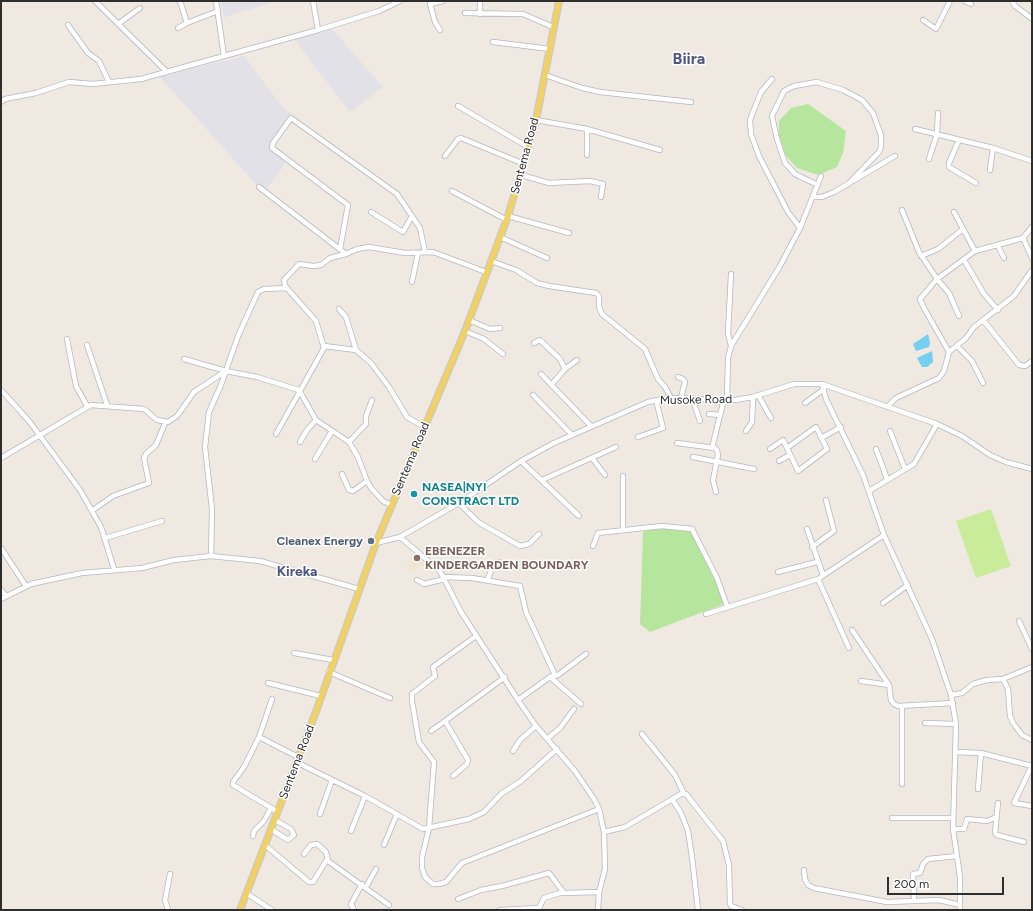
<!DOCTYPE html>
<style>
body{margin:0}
#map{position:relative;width:1033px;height:911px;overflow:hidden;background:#efe9e1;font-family:Figtree,sans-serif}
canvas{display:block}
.frame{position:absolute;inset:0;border:2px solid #2e2e2e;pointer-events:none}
.scale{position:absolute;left:887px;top:877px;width:117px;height:18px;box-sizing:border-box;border:2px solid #2e2e2e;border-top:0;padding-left:5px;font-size:12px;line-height:14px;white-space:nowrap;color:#2e2e2e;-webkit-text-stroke:3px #fff;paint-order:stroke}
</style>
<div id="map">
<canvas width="1033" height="911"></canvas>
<div class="frame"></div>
<div class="scale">200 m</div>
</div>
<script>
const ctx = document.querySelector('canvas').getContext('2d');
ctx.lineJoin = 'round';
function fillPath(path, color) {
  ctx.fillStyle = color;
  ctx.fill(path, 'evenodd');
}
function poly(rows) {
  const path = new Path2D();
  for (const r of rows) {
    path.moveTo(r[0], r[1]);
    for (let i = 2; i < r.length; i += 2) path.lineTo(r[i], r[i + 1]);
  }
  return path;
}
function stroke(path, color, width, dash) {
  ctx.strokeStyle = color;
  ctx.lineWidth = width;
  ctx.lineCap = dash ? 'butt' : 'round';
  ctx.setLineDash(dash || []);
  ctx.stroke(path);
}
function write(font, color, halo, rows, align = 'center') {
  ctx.font = font + ' Figtree,sans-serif';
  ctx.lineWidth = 3;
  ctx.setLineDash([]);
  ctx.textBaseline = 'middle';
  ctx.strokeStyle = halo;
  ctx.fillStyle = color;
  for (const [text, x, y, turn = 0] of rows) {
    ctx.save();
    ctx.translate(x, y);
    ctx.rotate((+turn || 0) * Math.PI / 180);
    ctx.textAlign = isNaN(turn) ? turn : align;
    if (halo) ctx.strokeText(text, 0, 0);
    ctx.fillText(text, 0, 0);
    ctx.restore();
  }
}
const industrial = poly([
 [221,1,270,1,271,3,224,17],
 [331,28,383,87,350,112,294,39],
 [244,56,283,108,291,113,269,149,286,162,264,193,160,77]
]);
const education = poly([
 [416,553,428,563,410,572,405,567]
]);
const green = poly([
 [808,104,846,131,843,153,837,167,818,175,797,168,786,156,779,135,779,121,791,108],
 [653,529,681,529,691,531,720,591,724,604,650,632,640,624,643,532]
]);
const pitch = poly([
 [991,509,1011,566,976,578,956,521]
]);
const water = poly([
 [928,334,930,343,929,347,916,351,913,344],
 [932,351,933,362,927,367,922,367,917,358]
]);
const minor = poly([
 [95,1,167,72],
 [180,1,187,23],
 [216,1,224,56],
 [313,1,318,30],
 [965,1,971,4],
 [1012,1,1015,6,1031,18],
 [465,13,523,14,553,27],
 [480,14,480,1],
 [923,20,936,29,950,1],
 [118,24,140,8],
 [68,25,88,53,99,61,109,82],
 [178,28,187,23,218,11],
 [440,30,435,22,430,4,443,1],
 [493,42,550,49],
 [545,75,582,88,600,92,691,102],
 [772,79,761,92,753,112,750,120,751,134,759,156,788,212,800,228],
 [1,102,5,99,36,93,69,82,93,84,141,79,318,30,379,11,400,1],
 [458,106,528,147],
 [536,120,587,129,660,150],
 [915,129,993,148,1032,161],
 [959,140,949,163,949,167,976,183],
 [587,155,587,129],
 [445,156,458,139,461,138,524,164],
 [929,159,937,134,938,113],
 [990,170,993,148],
 [521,175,549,183,590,181,603,184,601,197],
 [818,185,795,174,785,163,777,139,772,116,784,91,794,86,817,82,843,90,862,100,873,113,881,135,881,147,879,152,847,185],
 [259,187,346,254,357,249,369,247,405,253,433,252,486,272],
 [452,191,507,220],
 [813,197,822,197,834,192,895,156],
 [902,210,919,252,937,279,949,293,959,316],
 [371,212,403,232,412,216],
 [954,212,975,251],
 [508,216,569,233],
 [500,237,547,258],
 [1023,238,1032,258],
 [998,246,1004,258],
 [340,249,348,205,272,148,273,143,291,118,397,194,420,228,425,252],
 [921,256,938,249,963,229],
 [964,260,984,294,998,310],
 [491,261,516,270,537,283,549,286,596,293,599,296,599,307,602,314,645,349,658,379,665,387,671,398],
 [731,274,728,333,731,346],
 [412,282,418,253],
 [339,309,346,317,356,350,371,363,389,387,407,417,424,427],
 [469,320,490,329,500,328],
 [984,321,1019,365,1025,366,1032,361],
 [465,331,484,339,503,354],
 [67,339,76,386,87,406],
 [534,343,540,340,560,359,565,369,552,384],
 [87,345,107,405],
 [324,346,356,350],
 [957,346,972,361,983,383],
 [949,352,924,308,920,299,937,279,975,251,1023,238,1032,227],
 [184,359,226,371,257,377,299,390,316,420,349,442,358,457,367,481,371,488,383,501,391,505],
 [565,369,577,360],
 [541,374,591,426],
 [678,377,683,379,685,382,681,398],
 [822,384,826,399,863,475,884,535,932,639,951,695,956,724,953,829,960,877,960,910],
 [1,390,29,421,80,490,101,527,114,569],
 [533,395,572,435],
 [758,395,771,418],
 [692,398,700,421],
 [727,399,728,358,731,346,780,266,800,228,821,176],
 [805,403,824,389],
 [887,407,896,398,939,378,944,371,949,352,966,338,974,327,1014,296,1032,270],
 [709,414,720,415],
 [746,431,752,422,753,397],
 [890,431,905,469],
 [276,434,324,348,316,321,285,286,284,280,299,264,313,266,321,265,330,258,346,254],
 [638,437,663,428,656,400],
 [821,438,841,427],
 [300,442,307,430,316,420],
 [349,442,366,424,366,416,372,400],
 [677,443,715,448,717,450,718,455,713,480,716,492],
 [712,448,724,399],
 [770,449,783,440,787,448,798,471,827,449,816,427,787,448],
 [876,449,887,479],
 [693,457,754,469],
 [1,458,91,405,144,409,157,420,168,422,177,416,194,392,226,371],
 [592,458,605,475],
 [315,459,332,431],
 [521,461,579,516],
 [779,461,790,455],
 [342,474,349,490,353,491,367,481],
 [623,476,623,530],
 [542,480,616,447],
 [869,491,914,464,937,424],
 [459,503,478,522,520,546,529,544,539,534],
 [93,510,113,496,149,483,144,458,146,454,156,445,165,423],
 [807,529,823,575],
 [400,537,440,571,461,612,518,700,536,726,575,771,594,799,599,809,604,832,605,869,599,892,598,910],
 [105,538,162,521],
 [376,543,400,537,459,503,521,461,554,443,648,402,668,398,735,400,753,397,794,384,822,384,937,424,962,436,990,455,1006,462,1032,469],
 [593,546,598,533,662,526,692,529,717,578,727,606],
 [812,547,834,531,826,500],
 [1,548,26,586],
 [211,556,212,509,205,447,209,412,221,385,238,336,258,292,264,289,287,288],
 [778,572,817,562],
 [444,577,472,578,520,586,526,612,555,675],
 [818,579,849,648],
 [417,580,424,584,445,579],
 [487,581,494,563,498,562,509,565],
 [1,590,6,596],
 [1,599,31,584,82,573,142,568,174,560,211,556,260,561,359,589],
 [883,603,908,585],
 [706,614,818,579,884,535],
 [1019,621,1032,649],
 [852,630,889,685,891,700,894,704,898,706,953,703],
 [476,636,433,667,435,676,412,694,412,701,419,742,434,762,429,828,422,857,422,868,425,877,433,884,439,884,446,882,462,863,599,809],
 [294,653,333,660],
 [329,672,390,698],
 [550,677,581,704],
 [1003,679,1008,689,1010,716,1013,723,1022,735,1032,740],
 [861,681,889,685],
 [268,683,321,696],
 [951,695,962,693,973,684,987,680,1003,679,1032,667],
 [518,700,550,677,558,675,586,654],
 [902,706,902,784],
 [925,723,956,724],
 [431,731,445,721],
 [642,734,675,775,684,794],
 [259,737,272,699],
 [547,739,560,728,574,709],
 [513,751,520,740,536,726],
 [956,752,981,753,1032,766],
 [296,762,365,796,423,829,469,819,484,812,501,794,521,781,557,749],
 [1032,765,1014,803,1032,806],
 [453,776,467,764,468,760,445,721,505,677],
 [978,789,981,753],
 [672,799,681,813,688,831,692,857,698,910],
 [998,803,995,833,997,835,1024,842],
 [278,812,233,785,233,782,244,767,259,737,298,757],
 [320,814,332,780],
 [892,818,953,818],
 [271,829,288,840,294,835,291,829,275,820],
 [953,829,964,829,967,819,987,821,997,817],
 [351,831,365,796],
 [604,832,625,827,681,794,686,794,723,841,729,865,730,903,731,906,742,910],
 [253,836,254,831,264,821,271,808],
 [265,845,309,882,313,882,326,861,328,861,389,905],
 [384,845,397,814],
 [304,854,311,845,317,844,326,852,328,861],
 [804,870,805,879,808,885,814,888,887,902,939,900,960,905],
 [366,887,376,869],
 [246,893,272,910],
 [458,899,481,890,502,886,549,873,564,893,599,892],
 [914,901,913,874,920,873,923,864,928,859,957,856],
 [168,910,165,900,170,874],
 [354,910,351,904,362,884],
 [500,910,539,908,544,898,563,892]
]);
const major = poly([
 [240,910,317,709,376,543,465,331,508,216,536,120,559,1]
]);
const markers = [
 [414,494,4,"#0f9aa8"],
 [371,541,4,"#5c6f8a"],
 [417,558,4,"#8d6e63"]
];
const streetNames = [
 ["Sentema Road",525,156,-75],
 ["Musoke Road",696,400,-1],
 ["Sentema Road",411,459,-67],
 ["Sentema Road",297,762,-69]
];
const cultureNames = [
 ["NASEA|NYI",422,487],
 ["CONSTRACT LTD",422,501]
];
const serviceNames = [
 ["Cleanex Energy",363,541]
];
const educationNames = [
 ["EBENEZER",425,551],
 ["KINDERGARDEN BOUNDARY",425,565]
];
const quarterNames = [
 ["Kireka",297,572]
];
const districtNames = [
 ["Biira",689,59]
];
fillPath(industrial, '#e3e1e8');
fillPath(education, '#f0e6d1');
fillPath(green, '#b6e59e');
fillPath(pitch, '#c9ec9a');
fillPath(water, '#75cff0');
stroke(minor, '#b4b7c1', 6);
stroke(major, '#c9c9c9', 8);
stroke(minor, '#fff', 4.5);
stroke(major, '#f2d163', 5.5);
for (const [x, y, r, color] of markers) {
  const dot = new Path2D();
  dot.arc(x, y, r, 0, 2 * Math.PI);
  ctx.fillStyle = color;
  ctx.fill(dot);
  stroke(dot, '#fff', 1.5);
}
write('12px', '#2e2e2e', '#fff', streetNames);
write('bold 12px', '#0d838f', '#fff', cultureNames, 'left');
write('bold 12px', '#4e5e75', '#fff', serviceNames, 'right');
write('bold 12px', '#785e54', '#fff', educationNames, 'left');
write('bold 14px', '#4d5680', '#fff', quarterNames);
write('bold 16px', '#4d5680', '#fff', districtNames);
</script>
